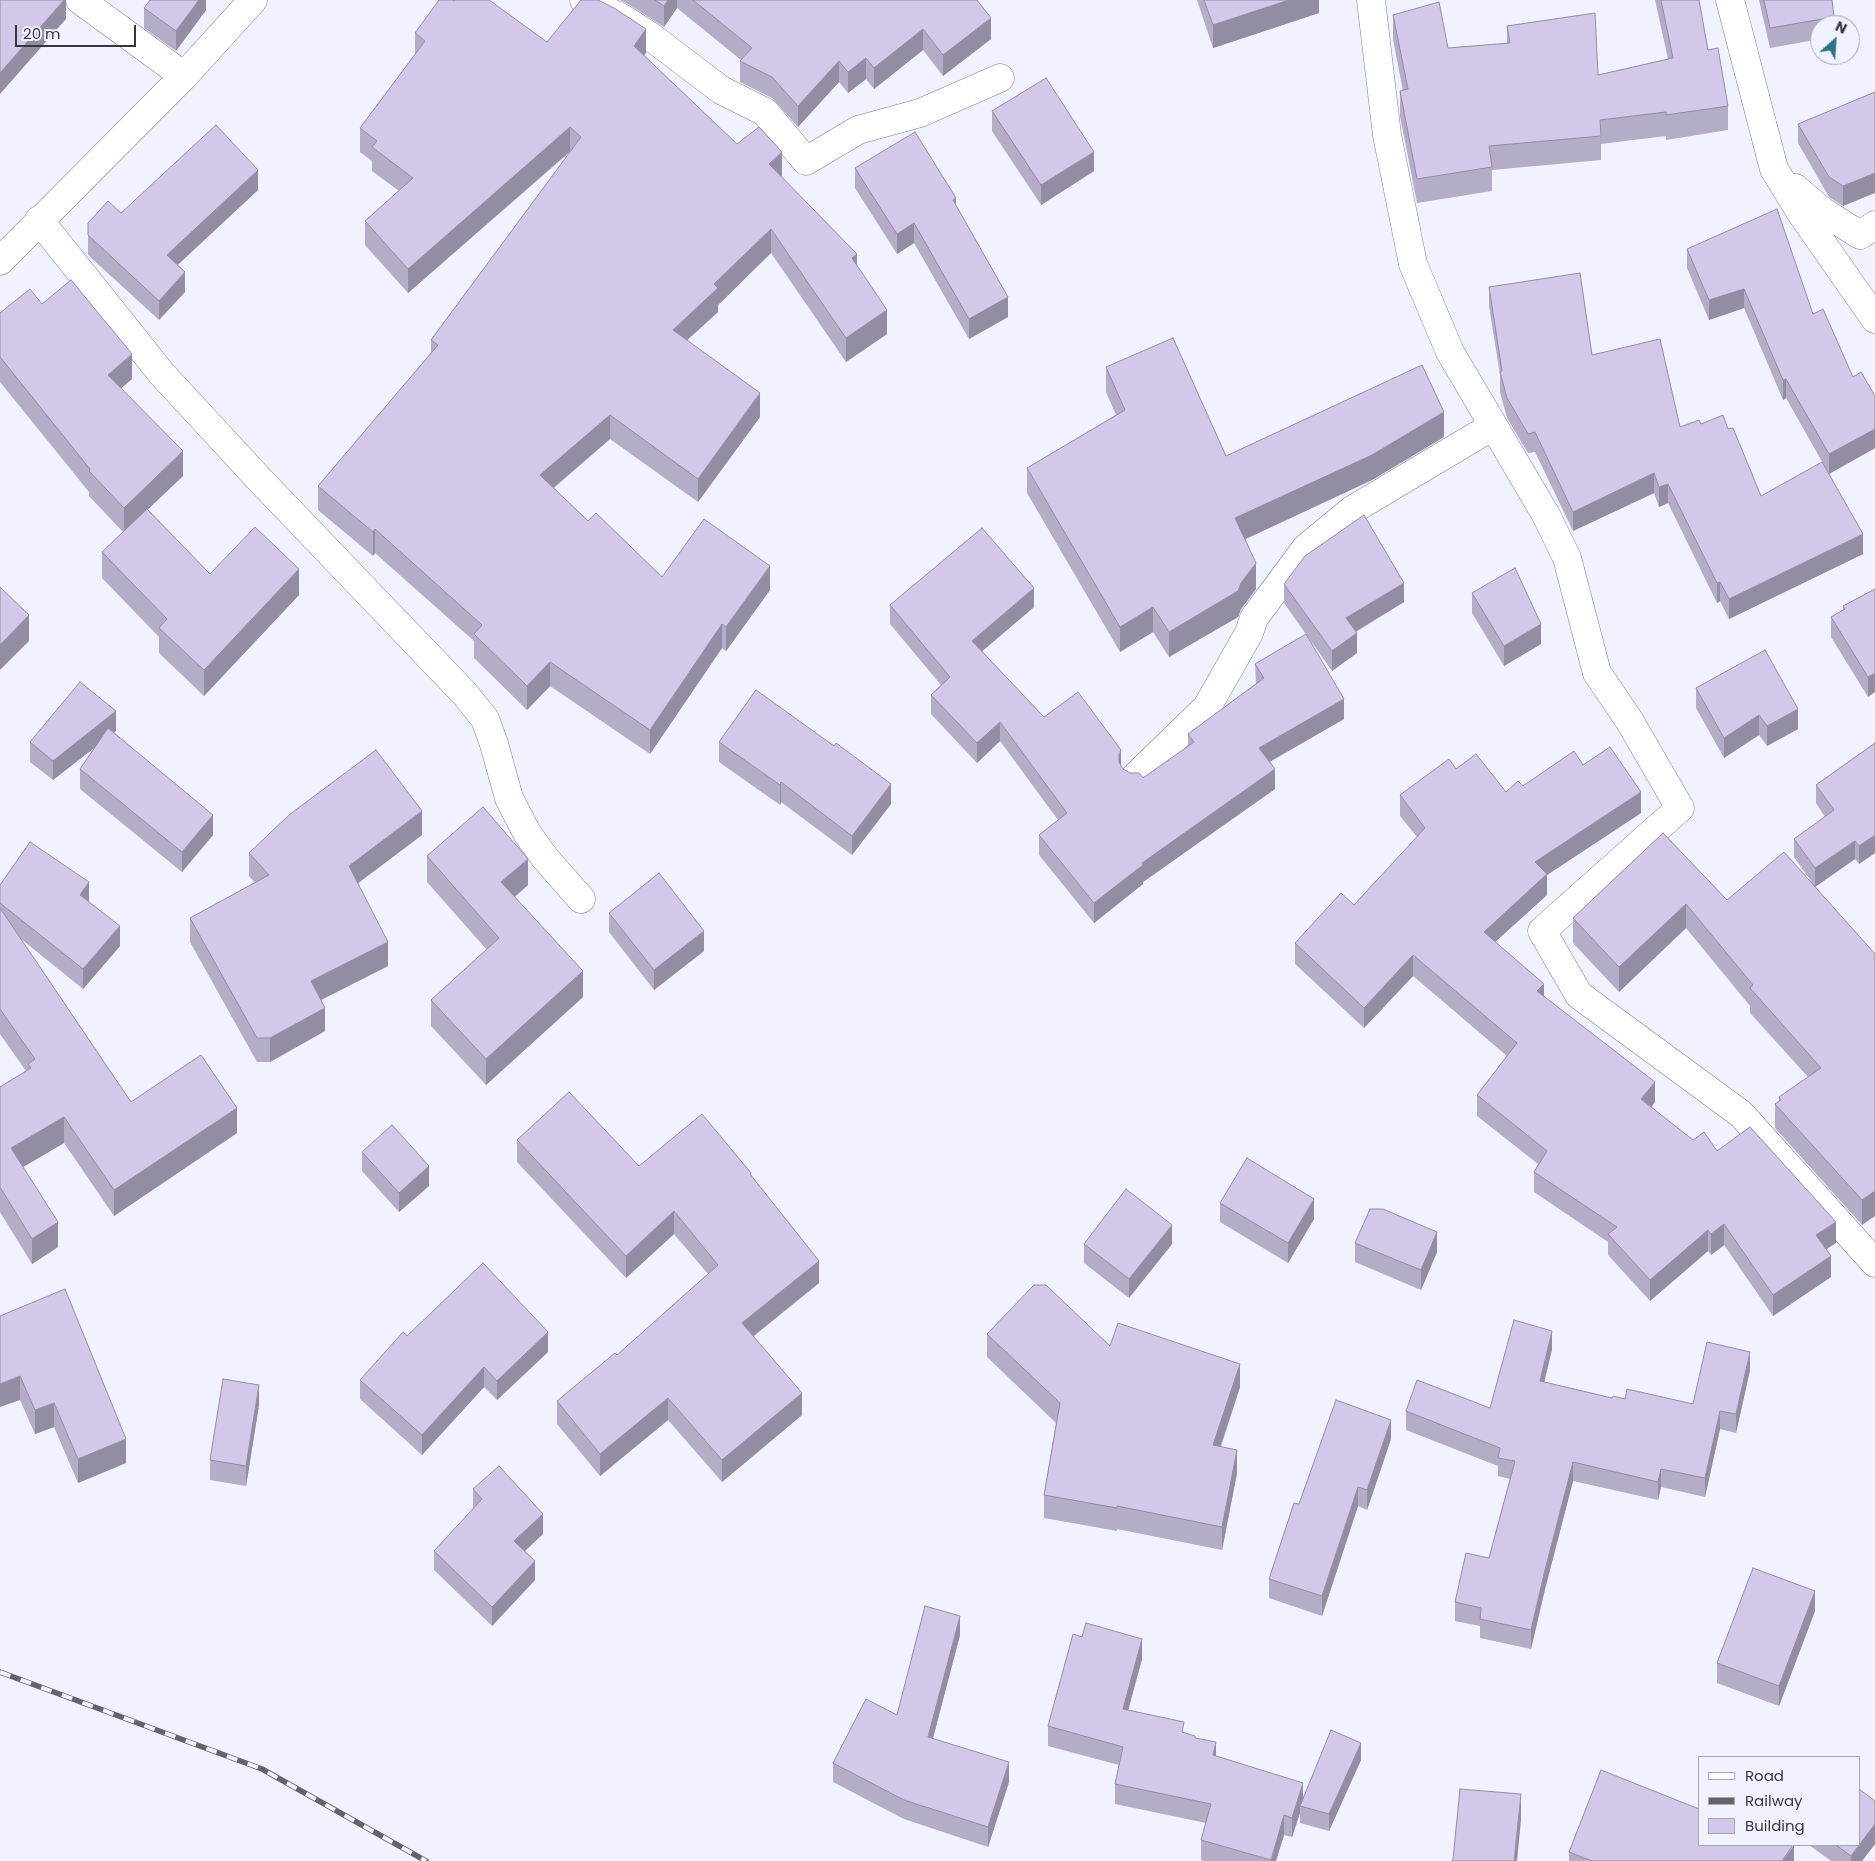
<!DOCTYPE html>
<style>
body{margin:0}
#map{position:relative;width:1875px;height:1861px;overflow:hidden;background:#f0f3ff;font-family:Poppins,sans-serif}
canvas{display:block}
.legend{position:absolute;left:1698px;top:1756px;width:162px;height:90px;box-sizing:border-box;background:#f0f3ff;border:1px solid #a6a8b1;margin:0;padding:6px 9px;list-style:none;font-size:15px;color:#36373c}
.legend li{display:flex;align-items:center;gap:10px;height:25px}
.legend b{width:25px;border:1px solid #a6a8b1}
.north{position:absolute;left:1810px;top:15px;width:50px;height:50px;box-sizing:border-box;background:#f0f3ff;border:1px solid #a6a8b1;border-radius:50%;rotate:26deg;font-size:14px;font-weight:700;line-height:20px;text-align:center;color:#36373c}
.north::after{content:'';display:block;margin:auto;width:18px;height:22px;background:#317385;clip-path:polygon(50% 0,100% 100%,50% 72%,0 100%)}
.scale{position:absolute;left:15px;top:25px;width:121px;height:22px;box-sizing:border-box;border:2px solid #36373c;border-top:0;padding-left:6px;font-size:15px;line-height:18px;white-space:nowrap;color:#36373c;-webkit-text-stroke:4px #f0f3ff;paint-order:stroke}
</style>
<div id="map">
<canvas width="1875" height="1861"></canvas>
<ul class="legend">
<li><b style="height:6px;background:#fff"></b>Road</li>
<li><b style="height:6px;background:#62646a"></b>Railway</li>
<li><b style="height:14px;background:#d3c8e9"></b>Building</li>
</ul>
<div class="north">N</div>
<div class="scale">20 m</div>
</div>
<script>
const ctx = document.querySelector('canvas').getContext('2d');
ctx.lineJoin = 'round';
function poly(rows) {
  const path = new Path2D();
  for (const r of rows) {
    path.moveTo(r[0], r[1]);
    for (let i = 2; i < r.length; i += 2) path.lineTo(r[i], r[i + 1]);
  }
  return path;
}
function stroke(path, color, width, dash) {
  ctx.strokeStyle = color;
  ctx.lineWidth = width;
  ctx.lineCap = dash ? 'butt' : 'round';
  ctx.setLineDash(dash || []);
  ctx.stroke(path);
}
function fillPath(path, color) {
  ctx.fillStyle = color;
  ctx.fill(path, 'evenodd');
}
const minor = poly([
 [80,0,184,76],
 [584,0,622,18,650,36,721,90,765,112,806,161,858,130,920,113,1000,78],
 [1371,0,1387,135,1413,264,1450,352,1546,515,1567,558,1597,673,1629,720,1680,808,1542,931,1579,995,1741,1114,1875,1263],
 [1730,0,1774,169,1801,213,1875,319],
 [1795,188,1822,211,1860,235,1875,225],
 [39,220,162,374,260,480,464,693,485,719,494,744,509,798,527,833,545,858,581,899],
 [0,261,184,76,253,0],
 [1134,778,1207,707,1249,633,1254,618,1306,548,1352,510,1493,426]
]);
const rail = poly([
 [0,1672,262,1769,426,1861]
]);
const wall = poly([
 [206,0,206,10,176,51,144,28,144,8],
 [620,0,977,0,991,39,943,76,923,50,874,89,866,79,848,93,839,82,798,127,772,98,740,82,740,61,741,60,677,8,664,27,630,5],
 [1197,0,1319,0,1319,13,1213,48],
 [1655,0,1699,0,1708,50,1728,106,1728,130,1666,140,1666,136,1601,144,1601,160,1492,170,1492,191,1417,203,1400,116,1400,91,1403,91,1393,39,1393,15,1448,48,1507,43,1507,26,1598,75,1668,59],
 [1759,0,1832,0,1834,17,1834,25,1820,25,1820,39,1770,48],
 [415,33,547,42,646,53,644,56,737,144,782,176,781,177,857,265,887,334,846,362,771,253,718,305,718,312,687,340,760,417,698,502,610,439,554,488,588,521,662,577,770,590,726,651,722,648,650,754,550,686,527,710,474,658,474,641,375,553,373,556,318,510,318,486,431,353,431,340,570,152,408,293,365,245,365,221,399,191,372,171,372,161,360,152,360,128,415,54],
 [1875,92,1843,206,1829,197,1798,143,1798,124],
 [992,111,1094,171,1041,205,992,131],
 [855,168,956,206,1008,317,969,339,914,243,897,254,855,188],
 [258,190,177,265,185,292,159,320,88,255,88,223,121,213],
 [1687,249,1813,314,1853,377,1875,396,1875,448,1829,474,1786,398,1783,400,1744,308,1709,320,1687,268],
 [1489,287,1592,355,1680,427,1701,424,1728,429,1761,496,1863,554,1729,619,1720,601,1717,603,1668,503,1659,507,1654,493,1573,531,1535,452,1528,453,1507,418,1500,392,1500,375,1489,306],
 [42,304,132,379,121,388,183,476,147,510,210,574,299,595,204,696,159,653,159,637,102,578,102,552,123,532,89,496,89,492,0,382,0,313],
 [1106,367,1226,456,1444,437,1372,480,1245,539,1256,589,1241,609,1238,617,1169,657,1153,632,1120,652,1027,493,1027,468,1116,415,1106,392],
 [1284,584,1404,602,1356,632,1357,653,1332,671,1284,603],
 [1875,589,1868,697,1831,637,1831,617,1843,610,1843,606],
 [1472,593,1541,644,1504,666,1472,613],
 [890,605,1034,607,982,651,1044,717,1121,767,1123,769,1130,773,1143,778,1188,747,1188,734,1256,684,1255,664,1344,719,1269,762,1275,789,1143,882,1143,884,1094,923,1039,855,1039,835,1058,820,1000,741,977,763,931,714,931,695,941,685,890,624],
 [1696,688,1798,729,1767,746,1759,735,1724,758,1696,708],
 [116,731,114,732,213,835,182,872,80,789,80,769,95,747,53,780,30,762,30,742],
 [719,742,834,746,891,804,852,855,781,802,780,805,719,762],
 [1875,743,1875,853,1859,864,1855,859,1815,887,1794,857,1794,839,1825,817,1816,803,1816,785],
 [1583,765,1641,813,1547,875,1547,895,1495,942,1544,996,1655,1102,1651,1107,1693,1140,1717,1151,1836,1243,1826,1249,1831,1277,1773,1316,1724,1245,1711,1255,1708,1251,1650,1301,1608,1255,1608,1242,1534,1192,1534,1172,1538,1164,1477,1116,1477,1095,1507,1056,1413,976,1364,1028,1295,964,1295,943,1354,905,1417,837,1400,816,1400,795,1456,769,1506,792],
 [1663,833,1727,900,1875,954,1862,1225,1775,1128,1775,1104,1779,1101,1779,1097,1808,1077,1750,1013,1750,1006,1686,928,1619,992,1573,943,1573,918],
 [422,835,358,883,388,966,321,1000,325,1031,270,1062,257,1062,190,942,190,918,255,883,249,876,249,853],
 [427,856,528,885,515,897,583,997,486,1085,431,1026,431,1000,487,950,427,882],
 [0,885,89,902,120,946,83,989,21,939,131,1102,237,1133,114,1216,64,1143,23,1167,58,1247,32,1264,0,1212,0,1087,26,1071,0,1034],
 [609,913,704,951,654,990,609,932],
 [517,1140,639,1166,751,1177,819,1283,754,1336,802,1415,722,1482,668,1420,600,1476,557,1424,557,1401,617,1355,708,1274,674,1234,626,1278,517,1162],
 [362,1152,429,1186,399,1212,362,1171],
 [1220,1203,1314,1219,1288,1263,1220,1222],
 [1355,1243,1437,1252,1421,1290,1355,1262],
 [1084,1244,1172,1244,1129,1298,1084,1263],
 [0,1316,126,1463,78,1483,54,1427,35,1434,20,1400],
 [987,1334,1110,1346,1240,1387,1221,1447,1237,1473,1222,1550,1117,1529,1117,1531,1044,1518,1044,1495,1056,1423,987,1357],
 [407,1336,548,1352,497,1400,484,1387,422,1455,360,1399,360,1380],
 [1552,1349,1544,1382,1612,1398,1693,1404,1750,1370,1736,1433,1720,1429,1705,1497,1661,1487,1658,1500,1573,1481,1545,1589,1531,1649,1480,1638,1480,1626,1455,1621,1455,1602,1489,1558,1510,1479,1498,1476,1498,1466,1406,1430,1406,1411,1490,1408],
 [259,1405,246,1486,210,1480,210,1460],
 [1391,1439,1367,1510,1358,1506,1322,1616,1269,1598,1269,1579,1299,1504],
 [473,1489,543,1534,525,1551,535,1580,492,1626,434,1570,434,1551,473,1509],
 [1815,1611,1779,1706,1717,1683,1717,1663],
 [960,1635,933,1738,1009,1782,988,1847,904,1819,833,1782,833,1763,897,1715],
 [1082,1637,1142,1659,1128,1710,1195,1738,1216,1756,1303,1798,1361,1760,1329,1831,1300,1823,1300,1813,1292,1837,1284,1835,1276,1861,1205,1861,1201,1860,1201,1840,1206,1823,1115,1804,1115,1784,1119,1765,1048,1746,1048,1726],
 [1875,1801,1875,1844,1862,1861,1831,1861,1809,1845,1859,1845],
 [1569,1852,1794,1861,1569,1861]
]);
const shadedWall = poly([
 [64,0,66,0,66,19,0,94,0,73],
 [199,0,206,0,206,10,176,51,176,31],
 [668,0,677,0,677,8,664,27,664,6],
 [1289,0,1319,0,1319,13,1213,48,1213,25],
 [991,18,991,39,943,76,943,55],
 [646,29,646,53,634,70,634,46],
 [923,29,923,50,874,89,874,68],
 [866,58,866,79,848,93,848,72],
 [839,61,839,82,798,127,798,106],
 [570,127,570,151,408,293,408,269],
 [782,152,782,176,769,188,769,164],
 [1094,152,1094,171,1041,205,1041,185],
 [258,170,258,190,167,275,167,255],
 [1875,173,1875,193,1843,206,1843,186],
 [956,198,956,217,953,200],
 [914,223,914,243,897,254,897,234],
 [771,229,771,253,718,305,718,312,673,353,673,330,714,284],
 [857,254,857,278,852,258],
 [185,272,185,292,159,320,159,301],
 [1744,289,1744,308,1709,320,1709,300],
 [1008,297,1008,317,969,339,969,319],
 [887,310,887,334,846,362,846,338],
 [132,354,132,379,108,400,108,375],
 [1786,379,1786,398,1783,400,1783,380],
 [760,393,760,417,698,502,698,479],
 [1444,412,1444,437,1372,480,1235,544,1235,518],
 [610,415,610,439,540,499,540,475],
 [1875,429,1875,448,1829,474,1829,454],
 [183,451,183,476,124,532,124,508],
 [1654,473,1654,493,1573,531,1573,512],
 [1668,484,1668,503,1659,507,1659,487],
 [375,529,375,553,373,556,373,532],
 [1863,534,1863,554,1729,619,1729,599],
 [1256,563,1256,589,1241,609,1238,617,1169,657,1169,632,1241,583],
 [770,566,770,590,726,651,726,627],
 [299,569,299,595,204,696,204,670],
 [1720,582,1720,601,1717,603,1717,583],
 [1404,583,1404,602,1346,637,1346,618],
 [1034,588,1034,607,972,660,972,641],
 [1153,607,1153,632,1120,652,1120,627],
 [29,615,29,641,0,670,0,645],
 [722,624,722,648,650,754,650,730],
 [1541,624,1541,644,1504,666,1504,646],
 [1357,633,1357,653,1332,671,1332,651],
 [550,662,550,686,527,710,527,686],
 [1875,673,1875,692,1868,697,1868,677],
 [1344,699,1344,719,1259,768,1259,748],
 [1798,709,1798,729,1767,746,1767,726],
 [116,711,116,731,53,780,53,761],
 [1759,715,1759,735,1724,758,1724,738],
 [1000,722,1000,741,977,763,977,743],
 [1121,750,1121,769,1119,774,1119,755],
 [1275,769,1275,789,1143,882,1143,884,1094,923,1094,903,1142,863],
 [781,782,781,802,780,805,780,785],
 [891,784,891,804,852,855,852,836],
 [1641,792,1641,813,1547,875,1547,895,1484,952,1484,932,1535,862],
 [422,811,422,835,349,890,349,866],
 [213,815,213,835,182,872,182,852],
 [1875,835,1875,853,1859,864,1859,846],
 [1855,841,1855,859,1815,887,1815,868],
 [528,859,528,885,501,908,501,882],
 [89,882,89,902,80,895],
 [1686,904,1686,928,1619,992,1619,967],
 [120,926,120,946,83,989,83,969],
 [704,931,704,951,654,990,654,970],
 [388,942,388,966,311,1005,311,981],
 [1413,955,1413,976,1364,1028,1364,1008],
 [583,971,583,997,486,1085,486,1059],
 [1544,984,1544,1004,1537,991],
 [325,1008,325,1031,270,1062,270,1038],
 [1655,1082,1655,1102,1641,1120,1641,1099],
 [237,1108,237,1133,114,1216,114,1190],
 [64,1117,64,1143,11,1174,11,1148],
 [429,1166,429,1186,399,1212,399,1193],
 [1875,1191,1875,1216,1862,1225,1862,1200],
 [1314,1199,1314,1219,1288,1263,1288,1243],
 [674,1211,674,1234,626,1278,626,1256],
 [58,1222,58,1247,32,1264,32,1239],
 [1836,1222,1836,1243,1816,1256,1816,1235],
 [1724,1224,1724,1245,1711,1255,1711,1234],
 [1172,1225,1172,1244,1129,1298,1129,1279],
 [1708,1230,1708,1251,1650,1301,1650,1280],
 [1437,1232,1437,1252,1421,1290,1421,1270],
 [1831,1256,1831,1277,1773,1316,1773,1295],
 [819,1261,819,1283,742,1345,742,1323],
 [1552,1331,1552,1349,1540,1400,1540,1381],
 [548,1332,548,1352,497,1400,497,1381],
 [1750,1352,1750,1370,1736,1433,1736,1414],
 [1240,1364,1240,1387,1213,1468,1213,1445],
 [484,1367,484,1387,422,1455,422,1435],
 [20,1376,20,1400,0,1407,0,1384],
 [259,1385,259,1405,246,1486,246,1466],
 [802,1393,802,1415,722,1482,722,1460],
 [668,1398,668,1420,600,1476,600,1454],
 [54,1403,54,1427,35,1434,35,1410],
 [1720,1411,1720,1429,1705,1497,1705,1478],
 [1391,1420,1391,1439,1367,1510,1367,1490],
 [126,1439,126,1463,78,1483,78,1459],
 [1237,1450,1237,1473,1222,1550,1222,1527],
 [1573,1462,1573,1481,1545,1589,1531,1649,1531,1630,1545,1570],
 [1661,1469,1661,1487,1658,1500,1658,1482],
 [1358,1487,1358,1506,1322,1616,1322,1596],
 [543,1514,543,1534,514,1561,514,1541],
 [535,1561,535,1580,492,1626,492,1607],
 [1815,1591,1815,1611,1779,1706,1779,1686],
 [960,1616,960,1635,928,1757,928,1737],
 [1142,1639,1142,1659,1123,1729,1123,1709],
 [1216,1742,1216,1761,1213,1755],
 [1361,1743,1361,1760,1329,1831,1329,1814],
 [1009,1762,1009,1782,988,1847,988,1827],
 [1303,1783,1303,1803,1300,1806,1300,1813,1292,1837,1292,1818],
 [1521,1794,1521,1820,1517,1861,1514,1861],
 [1284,1815,1284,1835,1276,1861,1271,1861],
 [1875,1824,1875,1844,1862,1861,1851,1861,1851,1856],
 [1794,1845,1794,1861,1782,1861]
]);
const building = poly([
 [0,0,64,0,0,73,0,0],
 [150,0,199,0,176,31,144,8,150,0],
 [439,0,452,0,454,1,455,0,489,0,547,42,581,0,598,0,614,8,646,29,634,46,737,144,759,127,782,152,769,164,857,254,852,258,887,310,846,338,771,229,714,284,718,288,673,330,760,393,698,479,610,415,540,475,588,521,596,513,662,577,704,519,770,566,726,627,722,624,650,730,550,662,527,686,474,634,482,625,375,529,373,532,318,486,438,345,431,340,581,137,570,127,408,269,365,221,413,178,372,147,377,141,360,128,425,41,415,33,439,0],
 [655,0,668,0,664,6,655,0],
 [693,0,977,0,991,18,943,55,923,29,874,68,866,58,848,72,839,61,798,106,772,77,740,61,752,48,693,0],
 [1204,0,1289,0,1213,25,1204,0],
 [1661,0,1699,0,1708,50,1718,48,1728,106,1666,115,1666,112,1600,120,1601,136,1489,146,1492,167,1417,179,1400,91,1408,89,1393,15,1439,2,1448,48,1510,43,1507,26,1595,13,1598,75,1673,58,1661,0],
 [1764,0,1832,0,1834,17,1770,28,1764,0],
 [1046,78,1094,152,1041,185,992,111,1046,78],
 [1875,92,1875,173,1843,186,1829,177,1798,124,1875,92],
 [216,125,258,170,167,255,185,272,159,301,88,235,88,223,108,201,121,213,216,125],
 [915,132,956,198,953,200,1008,297,969,319,914,223,897,234,855,168,915,132],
 [1777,209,1813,314,1823,309,1853,377,1861,372,1875,396,1875,429,1829,454,1786,379,1783,380,1744,289,1709,300,1687,249,1777,209],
 [1580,273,1592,355,1660,339,1680,427,1699,420,1701,424,1723,415,1728,429,1733,428,1761,496,1822,462,1863,534,1729,599,1720,582,1717,583,1668,484,1659,487,1654,473,1573,512,1535,432,1528,434,1507,398,1500,372,1502,371,1489,287,1580,273],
 [71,280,132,354,108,375,183,451,124,508,89,471,90,469,0,357,0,313,30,289,42,304,71,280],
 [1173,338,1226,456,1422,365,1444,412,1372,455,1235,518,1256,563,1241,583,1238,591,1169,632,1153,607,1120,627,1027,468,1125,410,1106,367,1173,338],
 [147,509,210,574,255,527,299,569,204,670,159,628,167,619,102,552,147,509],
 [1364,515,1404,583,1346,618,1357,633,1332,651,1284,584,1305,556,1364,515],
 [982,528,1034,588,972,641,1044,717,1078,692,1121,750,1119,755,1119,762,1123,769,1130,773,1139,773,1143,778,1194,742,1188,734,1264,678,1255,664,1306,634,1344,699,1259,748,1275,769,1142,863,1143,865,1094,903,1039,835,1067,813,1000,722,977,743,931,695,950,677,890,605,982,528],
 [1515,568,1541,624,1504,646,1472,593,1515,568],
 [0,587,29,615,0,645,0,587],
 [1875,589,1875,673,1868,677,1831,617,1845,609,1843,606,1875,589],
 [1765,650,1798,709,1767,726,1759,715,1724,738,1696,688,1765,650],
 [80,682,116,711,53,761,30,742,80,682],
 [756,690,834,746,836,743,891,784,852,836,781,782,780,785,719,742,756,690],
 [108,728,213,815,182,852,80,769,108,728],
 [1875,743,1875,835,1859,846,1855,841,1815,868,1794,839,1834,810,1816,785,1875,743],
 [1610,747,1641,792,1535,862,1547,874,1484,932,1544,984,1537,991,1655,1082,1641,1099,1693,1140,1704,1132,1717,1151,1750,1127,1836,1222,1816,1235,1831,1256,1773,1295,1724,1224,1711,1234,1708,1230,1650,1280,1608,1234,1617,1227,1534,1172,1547,1151,1477,1095,1517,1043,1413,955,1364,1008,1295,943,1341,893,1354,905,1425,828,1400,795,1449,759,1456,769,1476,754,1506,792,1518,781,1523,786,1574,751,1583,765,1610,747],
 [376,750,422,811,349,866,388,942,311,981,325,1008,270,1038,257,1038,190,918,269,875,249,853,289,815,376,750],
 [483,807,528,859,501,882,583,971,486,1059,431,1000,499,938,427,856,483,807],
 [1663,833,1727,900,1784,852,1875,954,1875,1191,1862,1200,1775,1104,1781,1100,1779,1097,1821,1068,1750,988,1753,985,1686,904,1619,967,1573,918,1663,833],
 [30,842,89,882,80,895,120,926,83,969,0,903,0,885,30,842],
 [659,873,704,931,654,970,609,913,659,873],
 [0,908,131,1102,201,1055,237,1108,114,1190,64,1117,11,1148,58,1222,32,1239,0,1187,0,1087,31,1068,28,1064,35,1059,0,1009,0,908],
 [569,1092,639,1166,702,1114,751,1173,750,1174,819,1261,742,1323,802,1393,722,1460,668,1398,600,1454,557,1401,615,1353,617,1355,718,1265,674,1211,626,1256,517,1140,569,1092],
 [392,1125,429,1166,399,1193,362,1152,392,1125],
 [1247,1158,1314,1199,1288,1243,1220,1203,1247,1158],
 [1126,1189,1172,1225,1129,1279,1084,1244,1126,1189],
 [1370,1209,1383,1209,1437,1232,1421,1270,1355,1243,1370,1209],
 [483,1263,548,1332,497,1381,484,1367,422,1435,360,1380,403,1332,407,1336,483,1263],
 [1034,1285,1046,1285,1110,1346,1118,1323,1240,1364,1213,1445,1237,1450,1222,1527,1117,1506,1117,1508,1044,1495,1060,1403,987,1334,1034,1285],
 [65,1289,126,1439,78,1459,54,1403,35,1410,20,1376,0,1384,0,1316,65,1289],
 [1514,1320,1552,1331,1540,1381,1612,1398,1613,1396,1625,1399,1627,1389,1693,1404,1707,1342,1750,1352,1736,1414,1720,1411,1705,1478,1661,1469,1658,1482,1573,1462,1545,1570,1531,1630,1480,1619,1481,1608,1455,1602,1466,1553,1489,1558,1515,1461,1498,1458,1500,1448,1406,1411,1417,1380,1490,1408,1514,1320],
 [223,1379,259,1385,246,1466,210,1460,223,1379],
 [1336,1400,1391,1420,1367,1490,1358,1487,1322,1596,1269,1579,1294,1503,1299,1504,1336,1400],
 [499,1466,543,1514,514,1541,535,1561,492,1607,434,1551,482,1499,473,1489,499,1466],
 [1753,1568,1815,1591,1779,1686,1717,1663,1753,1568],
 [925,1606,960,1616,928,1737,1009,1762,988,1827,904,1800,833,1763,866,1699,897,1715,925,1606],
 [1086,1623,1142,1639,1123,1709,1184,1722,1182,1732,1195,1736,1195,1738,1216,1742,1213,1755,1303,1783,1292,1818,1284,1815,1271,1860,1201,1840,1211,1804,1115,1784,1123,1747,1048,1726,1073,1634,1082,1637,1086,1623],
 [1331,1730,1361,1743,1329,1814,1300,1806,1331,1730],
 [1601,1770,1699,1809,1699,1845,1793,1845,1782,1861,1592,1861,1569,1852,1601,1770],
 [1460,1789,1521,1794,1514,1861,1452,1861,1453,1859,1460,1789],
 [1859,1789,1875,1801,1875,1824,1851,1856,1836,1845,1859,1845,1859,1789]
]);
stroke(minor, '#7d808a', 29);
stroke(minor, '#fff', 28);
stroke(rail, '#62646a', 5.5);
stroke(rail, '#f0f3ff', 4, [11]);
fillPath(wall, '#b5acc8');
fillPath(shadedWall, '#948ca3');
fillPath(building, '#d3c8e9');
stroke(building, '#948ca3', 1);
</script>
